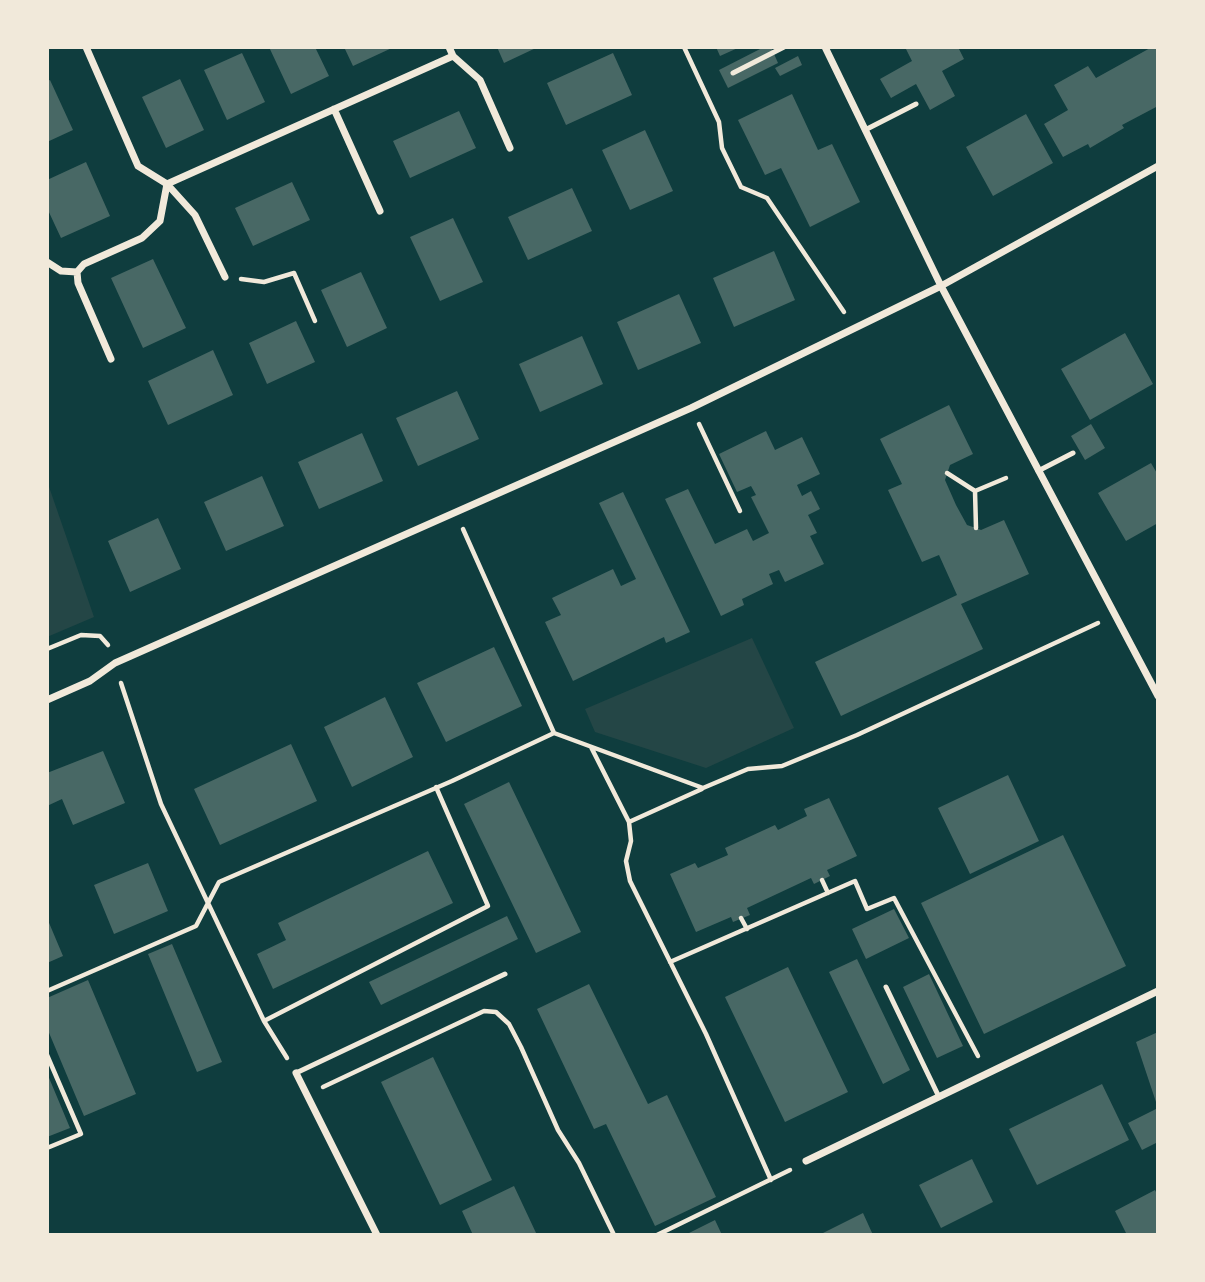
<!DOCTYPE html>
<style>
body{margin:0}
#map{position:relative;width:1205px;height:1282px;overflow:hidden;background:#0f3d3e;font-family:"DejaVu Sans",sans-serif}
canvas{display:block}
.frame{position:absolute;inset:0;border:49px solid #f1e9da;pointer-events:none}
</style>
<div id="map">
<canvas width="1205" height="1282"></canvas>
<div class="frame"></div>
</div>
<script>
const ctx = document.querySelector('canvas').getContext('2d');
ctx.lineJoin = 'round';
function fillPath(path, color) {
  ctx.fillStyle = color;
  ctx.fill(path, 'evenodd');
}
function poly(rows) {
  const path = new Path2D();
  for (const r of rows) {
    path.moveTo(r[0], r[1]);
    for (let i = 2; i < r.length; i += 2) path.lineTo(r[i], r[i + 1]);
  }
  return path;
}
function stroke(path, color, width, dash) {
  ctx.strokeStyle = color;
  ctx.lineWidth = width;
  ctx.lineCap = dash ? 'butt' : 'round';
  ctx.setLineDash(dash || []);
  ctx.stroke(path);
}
const green = poly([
 [47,481,94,617,47,637],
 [752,638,794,728,706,768,595,732,585,709]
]);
const building = poly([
 [269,47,315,47,329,76,291,94],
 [344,47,394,47,353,66],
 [497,47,538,47,504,63],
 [716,47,740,47,720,56],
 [764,47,771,47,778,63,728,88,719,70],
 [905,47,958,47,964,59,942,71,955,96,930,110,916,84,891,98,880,79,912,61],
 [1152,47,1158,47,1158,106,1122,125,1124,128,1090,148,1088,144,1063,157,1044,124,1068,110,1054,85,1088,66,1096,78],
 [242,53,265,102,227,120,204,70],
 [613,53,632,95,566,125,547,83],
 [798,56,802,65,780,76,775,68],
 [180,79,204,130,166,148,142,97],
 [50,80,73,130,47,142,47,81],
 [792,94,818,150,832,144,860,202,810,227,781,168,765,175,738,120],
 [459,111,476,148,410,178,393,141],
 [1026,114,1053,163,993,196,966,147],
 [645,130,673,191,630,210,602,150],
 [86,162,110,216,61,238,47,208,47,180],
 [292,182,310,220,253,246,235,208],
 [572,188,592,231,528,260,508,217],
 [453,218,483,282,440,301,410,237],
 [774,251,795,300,734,327,713,278],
 [153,259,186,328,143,348,111,278],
 [361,272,387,328,347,347,321,290],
 [679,294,701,343,638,370,617,322],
 [296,321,315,362,267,384,249,343],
 [1125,333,1153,384,1090,420,1061,369],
 [582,336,603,384,540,412,519,364],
 [213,350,233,395,168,425,148,381],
 [457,391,479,439,418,466,396,418],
 [949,405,973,454,950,465,945,480,956,505,967,525,976,528,981,530,1004,520,1029,574,961,604,983,649,841,716,815,662,957,595,939,555,922,562,888,490,902,484,880,439],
 [1091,424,1105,448,1085,460,1071,436],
 [766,431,775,450,802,437,820,474,797,485,802,496,811,491,820,509,808,515,817,533,810,536,824,564,785,582,779,570,769,574,773,584,742,599,744,605,721,616,665,499,688,489,715,544,747,529,753,541,769,533,751,497,756,495,751,486,737,492,719,454],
 [362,433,383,481,319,509,298,462],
 [1151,463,1158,475,1158,523,1126,541,1098,493],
 [262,476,284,526,226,551,204,502],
 [623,492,690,632,666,643,664,637,573,681,545,622,561,615,552,598,613,569,621,586,636,579,599,503],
 [158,518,181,569,130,592,108,541],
 [494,647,522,706,446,742,417,683],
 [385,697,413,757,352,787,324,727],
 [291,744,317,801,220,845,194,789],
 [103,751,125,803,73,825,62,799,47,806,47,773],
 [1008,775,1039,841,970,874,938,808],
 [509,782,581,932,536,953,464,804],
 [829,798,857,856,827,870,830,876,814,884,811,878,747,908,750,915,733,922,731,917,696,932,670,874,695,863,698,868,728,855,725,848,775,825,778,830,807,816,804,809],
 [1063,835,1126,966,984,1034,921,903],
 [428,851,453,903,273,989,257,954,286,940,278,923],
 [148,863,168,911,114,934,94,885],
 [894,909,909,938,866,959,852,929],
 [507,916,518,939,381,1005,369,982],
 [47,918,63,956,47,963],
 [172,944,222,1062,197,1072,148,954],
 [857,959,910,1070,883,1084,829,972],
 [788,967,848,1092,785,1122,725,997],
 [929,974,963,1046,937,1058,903,987],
 [88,980,136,1094,84,1116,47,1028,47,998],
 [589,984,648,1104,667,1095,716,1197,655,1226,606,1124,594,1129,537,1009],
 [1158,1032,1158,1105,1157,1105,1136,1042],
 [433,1057,492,1180,440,1205,381,1082],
 [47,1073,70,1128,47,1137],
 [1102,1084,1129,1140,1037,1185,1009,1129],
 [1158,1108,1158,1142,1142,1150,1128,1123],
 [972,1159,993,1202,941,1228,919,1185],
 [514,1186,537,1235,473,1235,462,1211],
 [1155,1190,1158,1196,1158,1235,1127,1235,1115,1211],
 [863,1213,873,1235,819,1235],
 [715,1220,722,1235,685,1235]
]);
const path = poly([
 [684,47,719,122,722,148,741,187,767,198,844,312],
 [241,279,264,282,294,273,315,321],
 [699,424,740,511],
 [947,473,975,491],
 [976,528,975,491,1006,478],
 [463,529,554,733],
 [47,649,81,635,100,636,108,645],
 [121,683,161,804,264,1021,287,1058],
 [591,747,629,822,631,841,626,861,630,881,706,1034,771,1180],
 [629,822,702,789],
 [822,880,828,893],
 [741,918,747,929],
 [670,962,855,881,867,909,894,898,978,1056],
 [47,991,196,926,219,882,452,781,554,733,703,788,748,769,782,766,857,735,1098,623],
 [264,1021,488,906,436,787],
 [47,1055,81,1134,47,1148],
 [323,1087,484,1011,496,1012,509,1024,521,1047,558,1130,579,1163,614,1235],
 [657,1235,790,1170]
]);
const service = poly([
 [733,73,784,47],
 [865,130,916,104],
 [1038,471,1073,453],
 [886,987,939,1097],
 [296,1073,505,974]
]);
const minor = poly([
 [86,47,138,166,167,184,453,56],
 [449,47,453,56,480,80,510,148],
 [825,47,941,286,1158,696],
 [334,109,380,211],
 [167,184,195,215,225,277],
 [47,262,61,271,77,272],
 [111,359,78,283,77,272,84,264,142,238,160,221,167,184],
 [47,700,90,681,115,663,691,408,941,286,1158,166],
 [296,1073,377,1235],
 [806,1161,1158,991]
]);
fillPath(green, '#244646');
fillPath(building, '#486865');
stroke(path, '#f1e9da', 4.5);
stroke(service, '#f1e9da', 5);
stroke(minor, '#f1e9da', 7);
</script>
